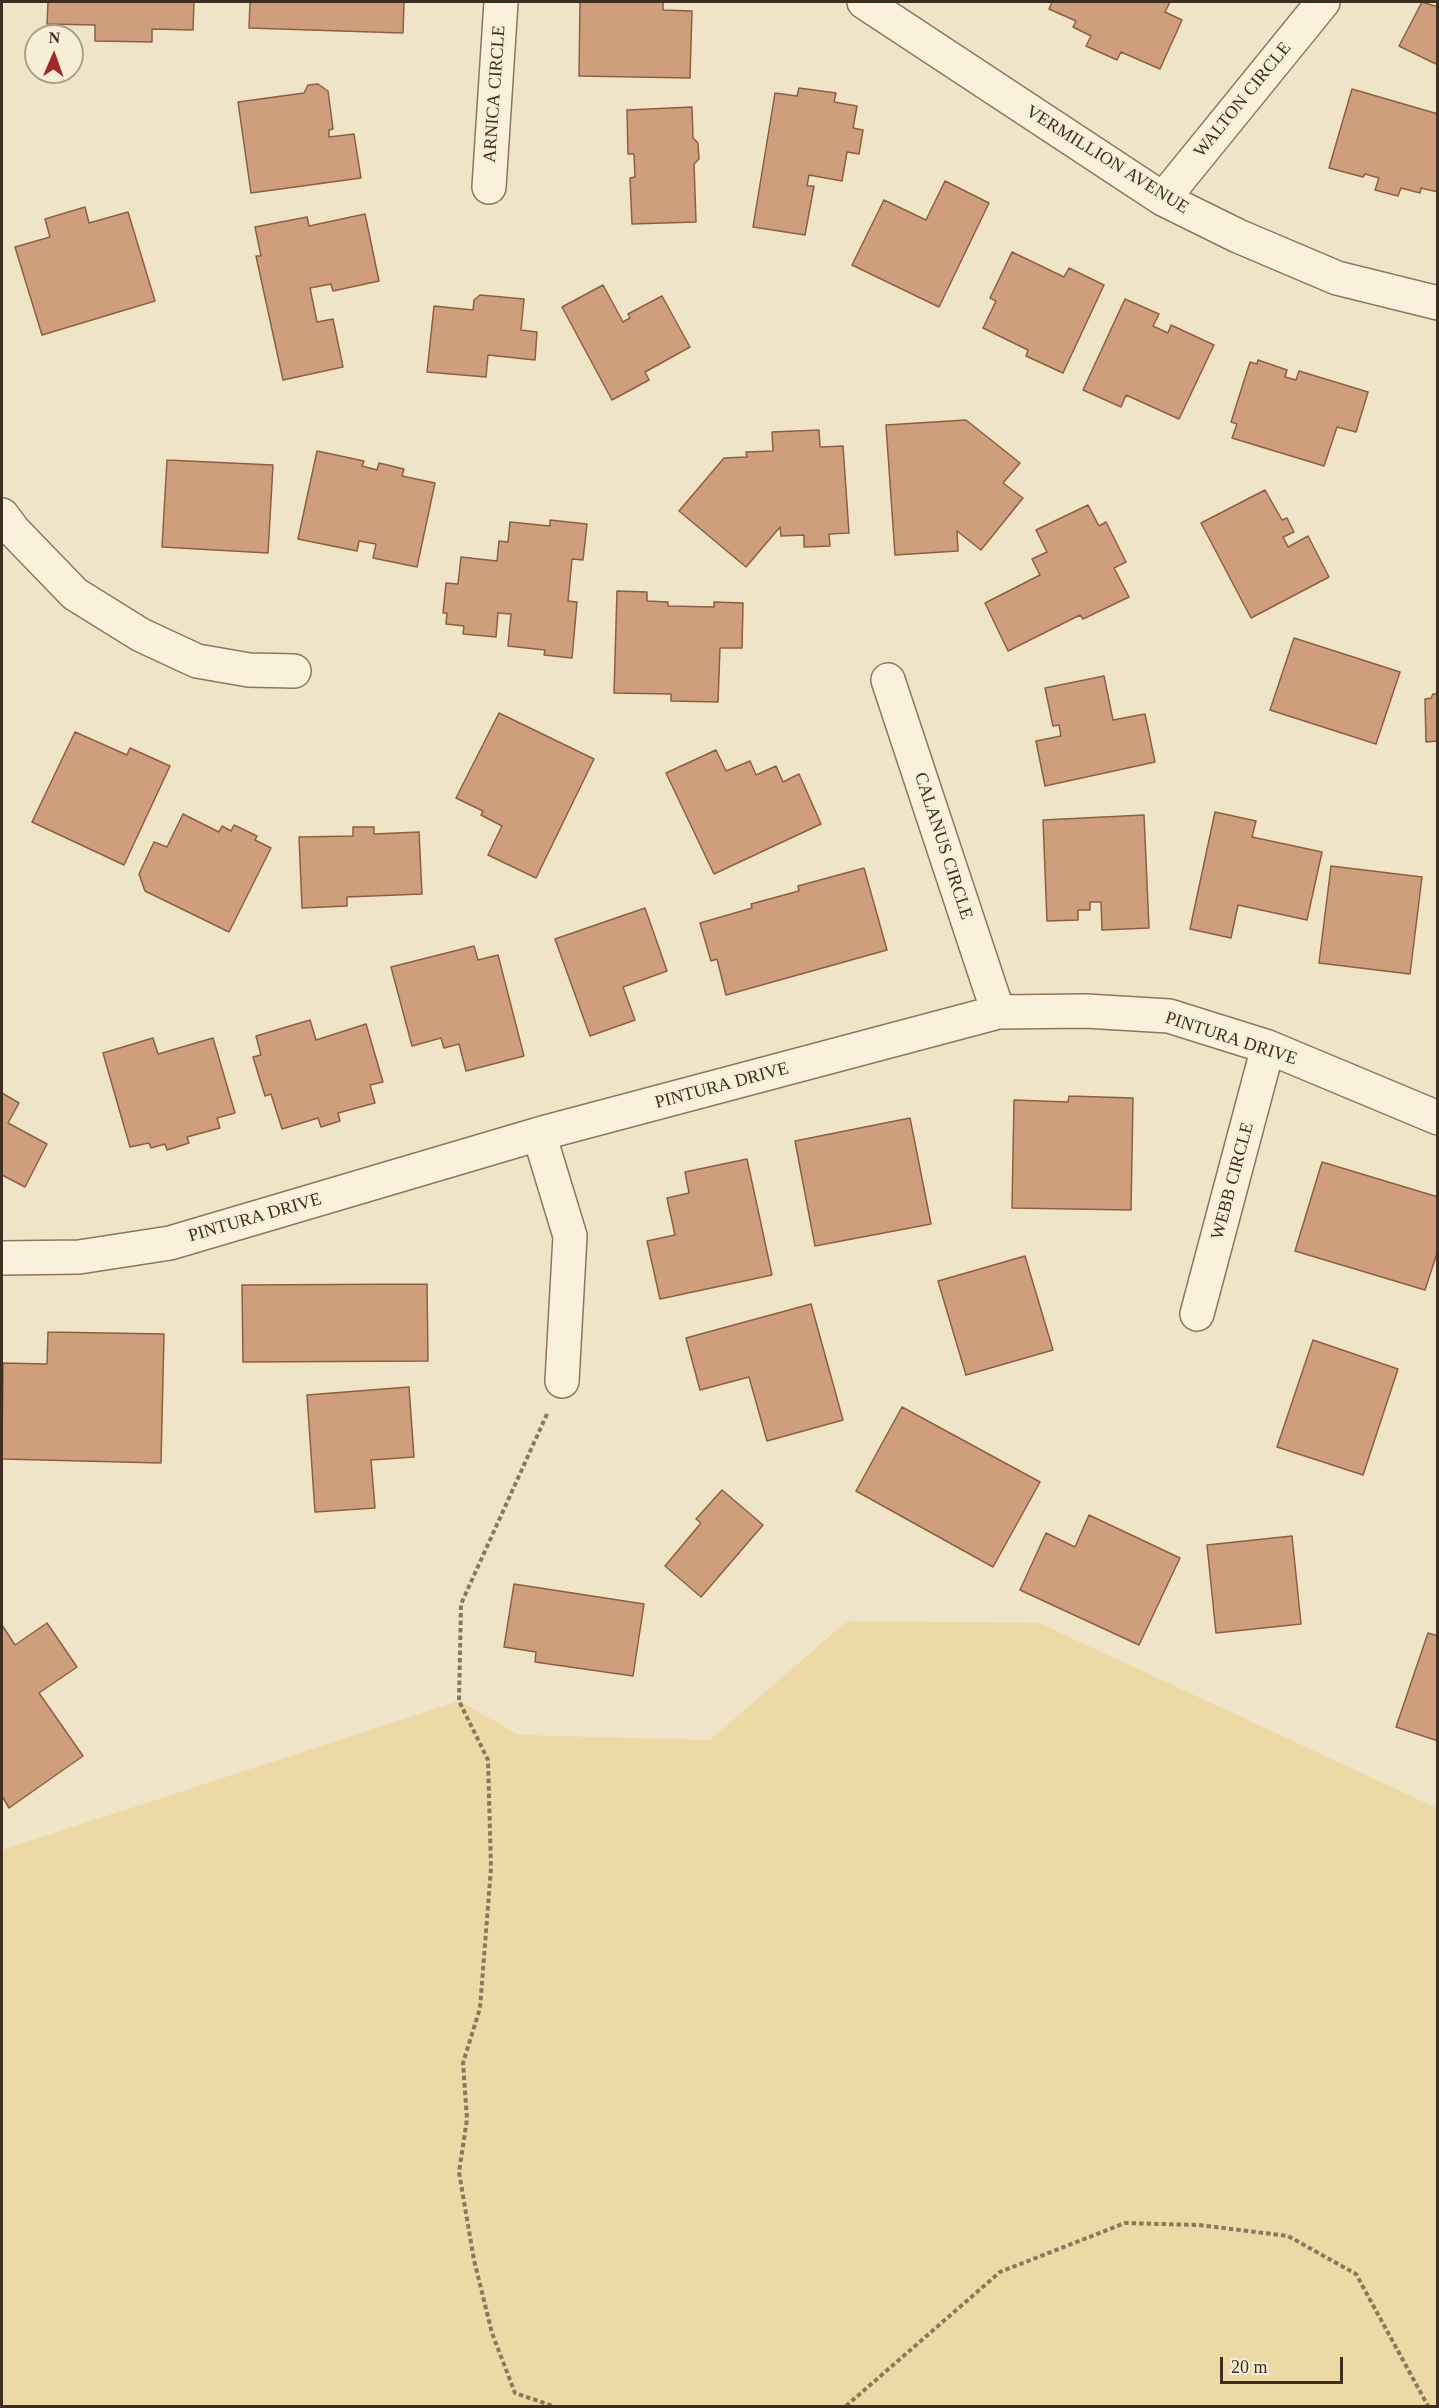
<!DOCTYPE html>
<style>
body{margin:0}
#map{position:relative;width:1439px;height:2408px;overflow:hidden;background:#f0e4c8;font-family:"Times New Roman",serif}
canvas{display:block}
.frame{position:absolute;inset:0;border:3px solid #3d2e20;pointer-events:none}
.north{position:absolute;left:24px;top:24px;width:60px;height:60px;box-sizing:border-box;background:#f7eed8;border:2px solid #ada18e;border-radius:50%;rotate:2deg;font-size:16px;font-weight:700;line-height:24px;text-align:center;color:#3d2e20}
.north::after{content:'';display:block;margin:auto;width:21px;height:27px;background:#9e2a2b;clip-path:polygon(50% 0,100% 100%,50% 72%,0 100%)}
.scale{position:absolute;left:1220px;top:2357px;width:123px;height:27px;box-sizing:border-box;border:3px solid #3d2e20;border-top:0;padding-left:8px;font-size:18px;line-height:21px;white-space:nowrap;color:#3d2e20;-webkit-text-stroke:4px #f7eed8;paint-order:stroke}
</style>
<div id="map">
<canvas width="1439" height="2408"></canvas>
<div class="frame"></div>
<div class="north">N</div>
<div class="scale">20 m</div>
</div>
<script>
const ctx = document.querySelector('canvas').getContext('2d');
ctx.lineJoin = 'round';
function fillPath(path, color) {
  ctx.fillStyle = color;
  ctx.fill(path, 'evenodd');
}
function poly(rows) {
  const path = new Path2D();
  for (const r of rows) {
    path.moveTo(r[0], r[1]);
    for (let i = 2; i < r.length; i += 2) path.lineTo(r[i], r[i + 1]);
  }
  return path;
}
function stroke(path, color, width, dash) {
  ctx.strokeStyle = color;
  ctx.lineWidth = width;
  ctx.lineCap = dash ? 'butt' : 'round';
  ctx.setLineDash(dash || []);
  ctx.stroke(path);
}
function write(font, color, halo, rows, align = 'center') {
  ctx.font = font + ' "Times New Roman",serif';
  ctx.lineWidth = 5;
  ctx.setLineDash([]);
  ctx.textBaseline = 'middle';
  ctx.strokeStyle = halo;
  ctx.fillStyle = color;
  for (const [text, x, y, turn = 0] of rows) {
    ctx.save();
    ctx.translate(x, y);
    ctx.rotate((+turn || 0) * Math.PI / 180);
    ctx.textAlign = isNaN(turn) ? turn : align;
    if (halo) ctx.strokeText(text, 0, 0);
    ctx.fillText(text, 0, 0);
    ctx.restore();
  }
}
const sand = poly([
 [847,1621,1039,1623,1437,1808,1437,2406,2,2406,2,1850,459,1701,519,1735,710,1740]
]);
const building = poly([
 [48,2,194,2,193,30,152,29,152,42,95,41,95,25,47,24,48,2],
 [250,2,404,2,403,33,249,28,250,2],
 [580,2,663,2,663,10,692,11,690,78,579,76,580,2],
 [1052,2,1170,2,1165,12,1182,20,1160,69,1121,52,1117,60,1086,46,1091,36,1073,27,1076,21,1049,9,1052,2],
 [1422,2,1438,7,1438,65,1399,46,1422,2],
 [318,84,328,91,333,129,329,130,329,137,354,134,361,178,251,193,238,102,304,93,308,85,318,84],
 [799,88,836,93,834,102,857,106,853,128,863,130,859,154,847,152,842,181,809,175,807,186,814,186,805,235,753,227,775,93,797,96,799,88],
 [1352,89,1438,114,1438,192,1421,188,1420,193,1401,188,1398,196,1375,190,1379,178,1365,174,1363,177,1329,168,1352,89],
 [692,107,693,138,698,143,699,159,694,164,696,222,632,224,630,178,635,177,634,154,628,154,627,110,692,107],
 [945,181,989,203,939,307,852,265,884,200,926,220,945,181],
 [85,207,89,223,128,212,155,301,42,335,15,247,50,237,45,219,85,207],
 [365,214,379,281,333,291,331,284,310,288,317,322,333,319,343,367,283,380,256,256,261,256,255,227,307,217,309,226,365,214],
 [1012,252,1064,277,1069,268,1104,285,1063,373,1026,356,1028,350,983,328,996,301,990,298,1012,252],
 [603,285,623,322,630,318,628,314,662,296,690,347,645,372,649,380,612,400,562,307,603,285],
 [480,295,524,299,521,330,537,332,535,360,488,355,486,377,427,372,434,306,473,310,474,300,480,295],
 [1125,299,1159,314,1153,326,1168,333,1171,325,1214,345,1179,419,1126,395,1121,407,1083,390,1125,299],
 [1258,360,1287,370,1285,377,1296,380,1299,371,1368,392,1356,432,1337,427,1324,466,1232,438,1237,424,1231,422,1250,362,1257,364,1258,360],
 [966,420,1020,463,1003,483,1023,498,981,550,957,531,958,551,895,555,886,425,966,420],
 [819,430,820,447,843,446,849,533,829,534,830,546,804,547,804,535,781,536,780,527,746,567,679,511,724,458,747,457,746,452,773,451,772,432,819,430],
 [317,451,364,461,362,466,377,470,379,463,404,469,402,476,435,483,417,567,373,558,376,544,359,541,357,551,298,539,317,451],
 [167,460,273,465,268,553,162,547,167,460],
 [1265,490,1282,520,1287,518,1294,532,1283,537,1288,547,1308,536,1329,577,1251,618,1201,523,1265,490],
 [1088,505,1099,526,1106,522,1126,562,1114,568,1129,597,1083,619,1080,615,1008,651,985,603,1040,575,1032,559,1047,552,1036,530,1088,505],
 [550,520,587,524,583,560,572,559,568,601,577,602,572,658,544,655,545,650,508,646,511,614,498,613,496,637,463,634,464,626,446,624,447,613,443,613,446,583,458,584,461,557,497,561,499,541,508,542,510,522,550,526,550,520],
 [617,591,647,592,647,601,668,602,668,606,714,607,714,602,743,603,742,648,720,648,718,702,671,701,671,694,614,693,617,591],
 [1294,638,1400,672,1376,744,1270,710,1294,638],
 [1104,676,1113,720,1145,714,1155,762,1045,786,1036,741,1061,736,1059,725,1053,726,1045,688,1104,676],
 [1433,694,1438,694,1438,741,1426,742,1425,699,1431,698,1433,694],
 [499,713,594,759,536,878,488,855,502,826,481,815,483,811,456,798,499,713],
 [75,732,127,755,130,748,170,766,124,865,32,822,75,732],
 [716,750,726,771,750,761,756,775,776,766,783,782,799,774,821,824,714,874,666,773,716,750],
 [1215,812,1256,821,1252,837,1322,852,1307,920,1238,905,1231,938,1190,929,1215,812],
 [183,814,219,832,222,826,231,831,234,825,257,836,255,840,271,848,229,932,145,891,139,874,154,842,167,847,183,814],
 [1144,815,1149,928,1102,930,1101,902,1090,902,1090,910,1078,910,1078,920,1047,921,1043,820,1144,815],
 [353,827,374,827,374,834,419,832,422,894,347,897,347,906,302,908,299,837,353,836,353,827],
 [1331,866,1422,877,1410,974,1319,963,1331,866],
 [864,868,887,950,726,995,717,959,711,961,700,923,752,908,751,904,799,891,798,886,864,868],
 [645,908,667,971,623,987,635,1020,590,1036,555,939,645,908],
 [474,946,478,960,498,955,524,1056,466,1071,459,1044,444,1048,441,1038,412,1046,391,967,474,946],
 [310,1020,316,1040,366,1024,383,1082,370,1085,375,1103,338,1113,340,1121,321,1127,318,1118,282,1129,271,1094,265,1096,253,1057,261,1055,256,1036,310,1020],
 [153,1038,158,1054,213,1038,235,1113,217,1118,220,1128,187,1137,189,1143,167,1150,165,1144,151,1148,149,1143,130,1147,103,1053,153,1038],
 [2,1093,19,1103,8,1123,47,1144,25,1187,2,1175,2,1093],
 [1069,1096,1133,1098,1131,1210,1012,1208,1014,1100,1068,1102,1069,1096],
 [910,1118,931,1224,815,1246,795,1141,910,1118],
 [747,1159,772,1275,660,1299,647,1241,675,1235,667,1198,689,1193,685,1172,747,1159],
 [1322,1162,1438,1197,1438,1250,1425,1290,1295,1251,1322,1162],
 [1025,1256,1053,1350,966,1375,938,1281,1025,1256],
 [427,1284,428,1361,243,1362,242,1285,427,1284],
 [811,1304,843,1420,767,1441,749,1377,700,1390,686,1338,811,1304],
 [48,1332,164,1334,161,1463,2,1459,3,1363,47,1364,48,1332],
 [1313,1340,1398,1369,1363,1475,1277,1447,1313,1340],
 [409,1387,414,1457,371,1460,375,1508,315,1512,307,1395,409,1387],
 [902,1407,1040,1482,993,1567,856,1491,902,1407],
 [722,1490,763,1525,701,1597,665,1566,701,1523,696,1519,722,1490],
 [1089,1515,1180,1558,1139,1645,1020,1590,1046,1533,1075,1547,1089,1515],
 [1292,1536,1301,1624,1216,1633,1207,1545,1292,1536],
 [514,1584,644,1604,633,1676,535,1662,536,1652,504,1647,514,1584],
 [47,1623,77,1667,39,1693,83,1756,9,1808,2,1796,2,1625,15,1645,47,1623],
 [1428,1633,1438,1636,1438,1741,1396,1727,1428,1633]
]);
const path = poly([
 [547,1414,461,1604,459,1701,488,1760,491,1868,480,2008,463,2063,467,2119,459,2172,474,2260,492,2333,515,2393,553,2406],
 [846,2406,1000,2272,1125,2223,1199,2225,1288,2236,1356,2274,1428,2406]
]);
const street = poly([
 [864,2,1163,199,1238,236,1337,278,1438,303],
 [489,187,501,2],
 [1163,199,1323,2],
 [2,515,14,531,75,594,141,635,197,661,249,670,294,671],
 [888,680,998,1012],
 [539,1134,570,1236,562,1381],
 [2,1258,79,1257,170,1243,539,1134,998,1012,1086,1011,1169,1016,1268,1047,1438,1118],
 [1197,1314,1268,1047]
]);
const streetNames = [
 ["ARNICA CIRCLE",495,94,-86],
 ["WALTON CIRCLE",1243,100,-51],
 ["VERMILLION AVENUE",1107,160,32],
 ["CALANUS CIRCLE",943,846,72],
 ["PINTURA DRIVE",1231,1039,18],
 ["PINTURA DRIVE",722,1086,-15],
 ["WEBB CIRCLE",1233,1181,-75],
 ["PINTURA DRIVE",255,1218,-16]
];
fillPath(sand, '#ecd9a5');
fillPath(building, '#cf9f7d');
stroke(building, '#8d5f41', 1.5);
stroke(street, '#8d765c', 36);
stroke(path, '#8d765c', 4, [4.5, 3]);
stroke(street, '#faf1dc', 33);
write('18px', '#3d2e20', '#f7eed8', streetNames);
</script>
